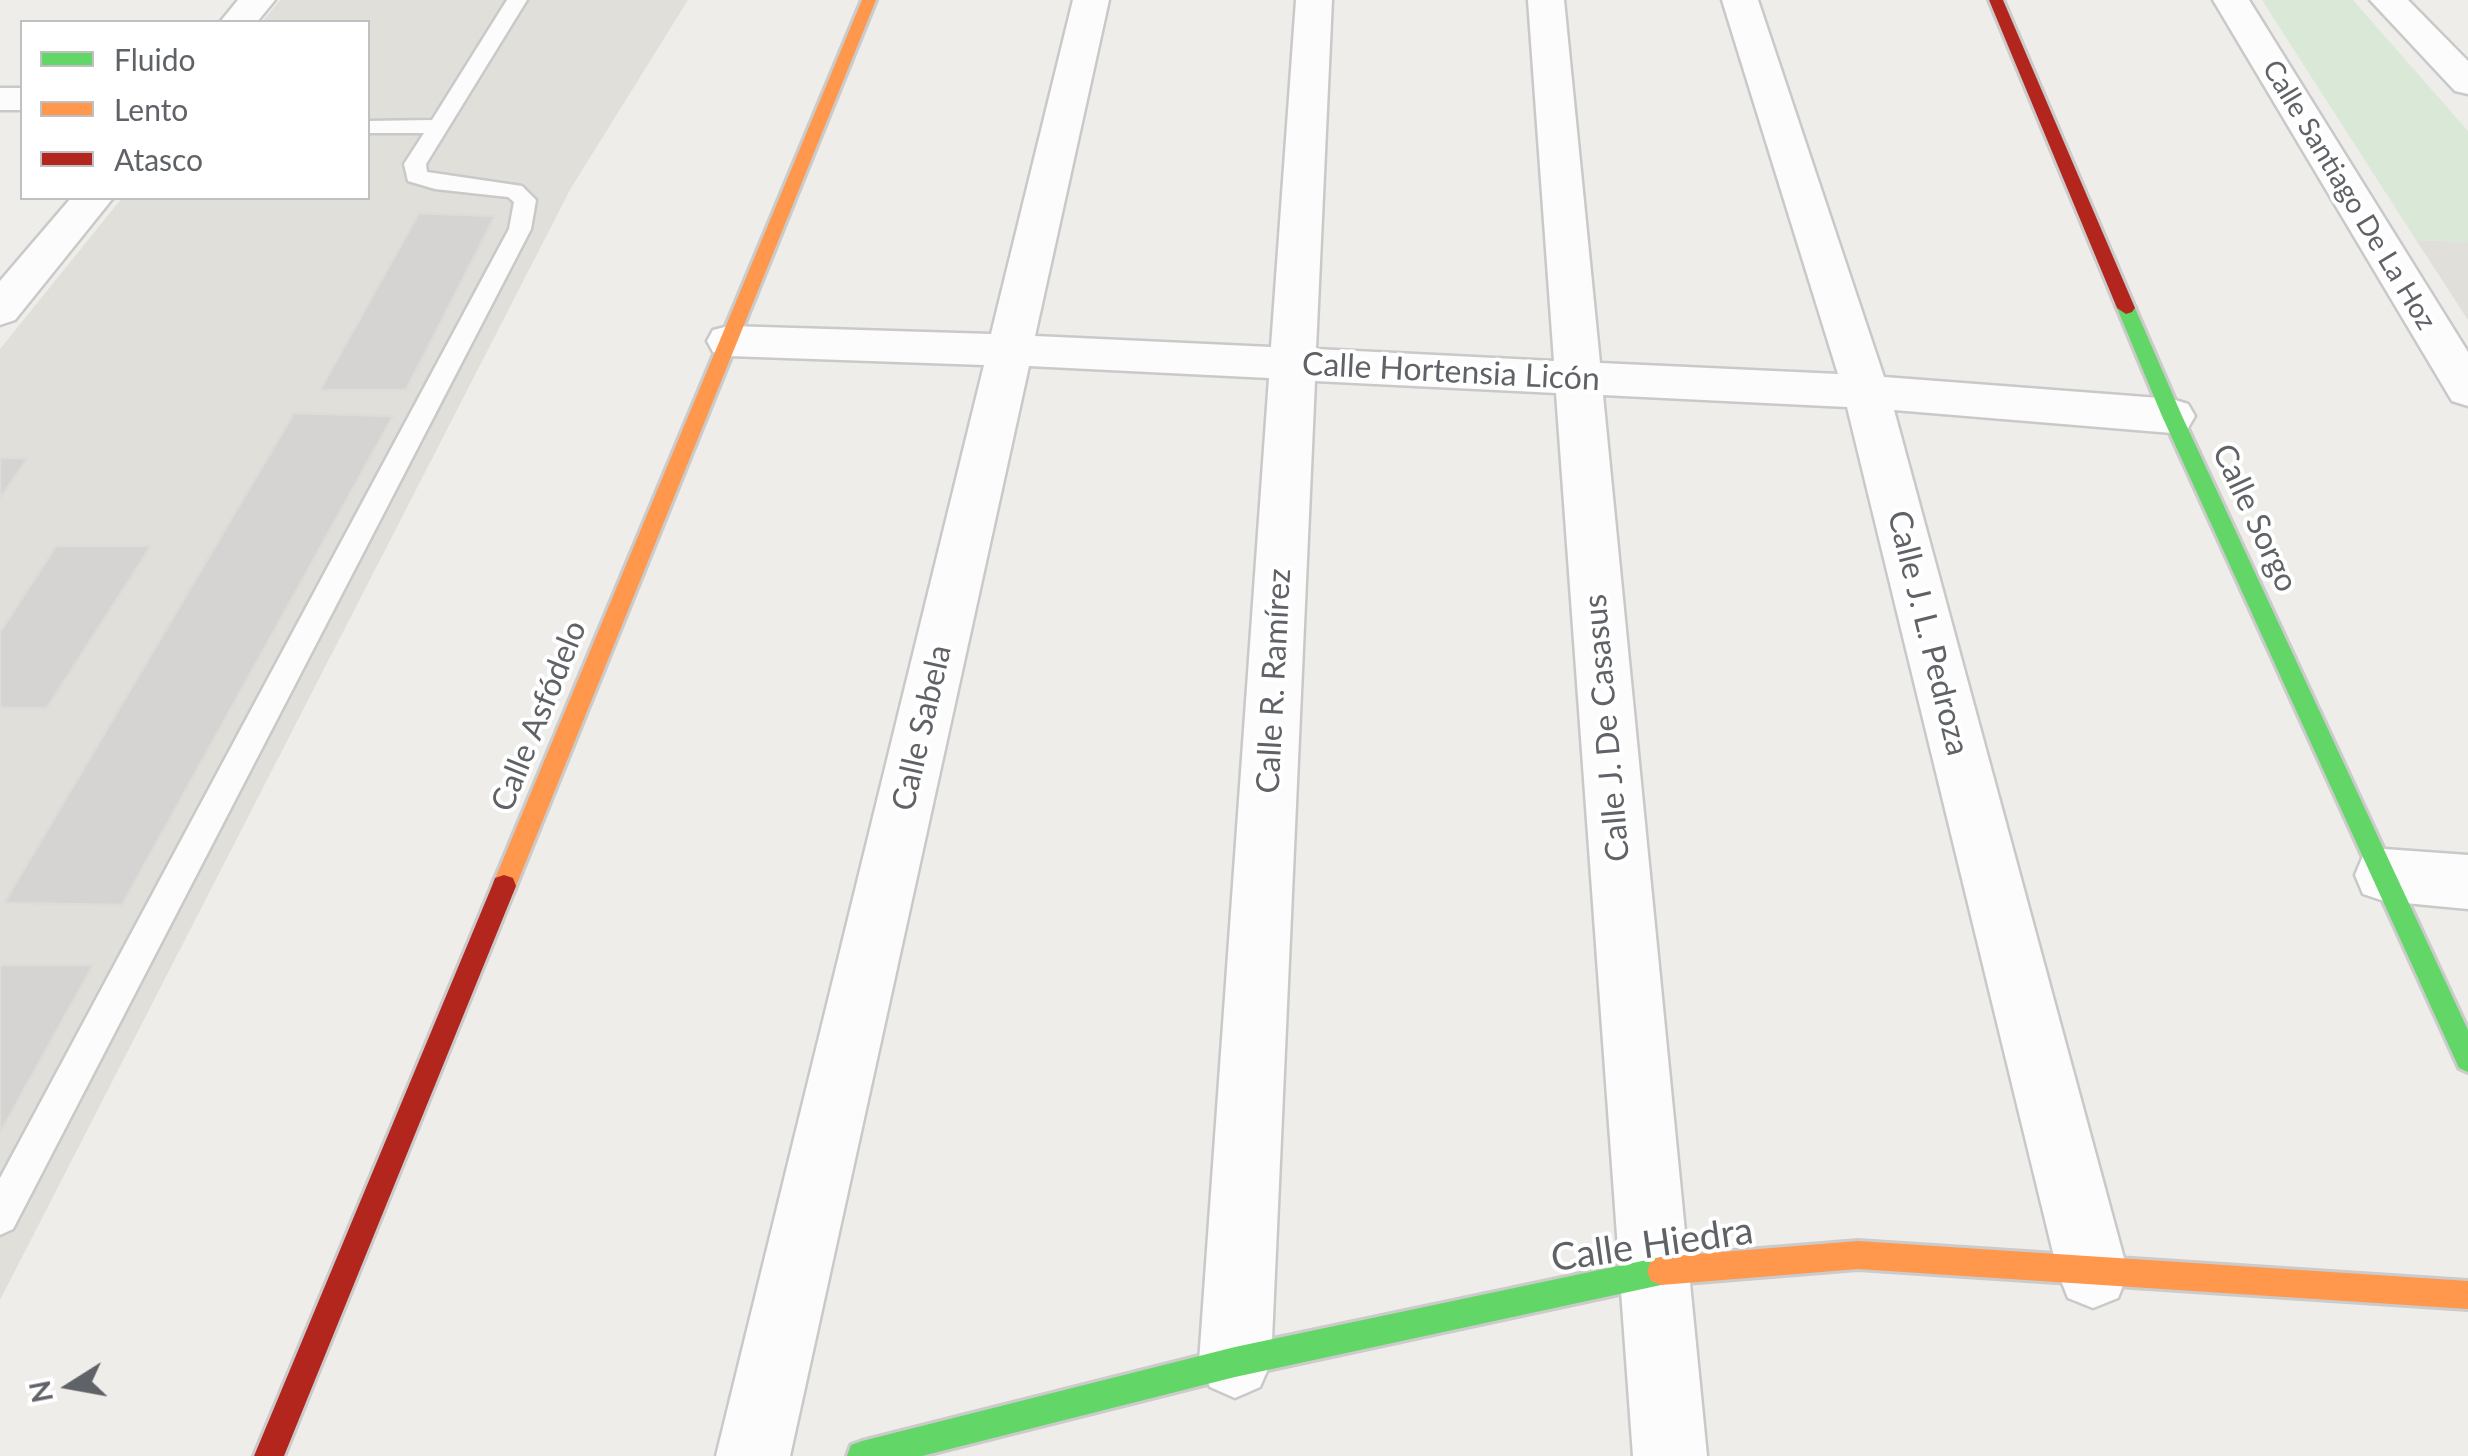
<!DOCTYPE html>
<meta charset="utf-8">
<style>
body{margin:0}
#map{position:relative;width:2468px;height:1456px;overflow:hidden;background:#eeedea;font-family:Lato,sans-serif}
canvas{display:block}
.legend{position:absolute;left:20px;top:20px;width:350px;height:180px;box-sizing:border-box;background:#fff;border:2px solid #bfc0c2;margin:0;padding:12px 18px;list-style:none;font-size:30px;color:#5f6266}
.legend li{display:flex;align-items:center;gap:20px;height:50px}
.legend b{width:50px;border:2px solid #bfc0c2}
.north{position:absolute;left:20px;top:1336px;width:100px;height:100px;-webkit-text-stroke:8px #fff;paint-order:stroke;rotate:259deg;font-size:28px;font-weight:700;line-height:40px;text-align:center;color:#5f6266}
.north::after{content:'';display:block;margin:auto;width:35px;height:45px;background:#5f6266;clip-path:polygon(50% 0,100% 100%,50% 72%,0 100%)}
</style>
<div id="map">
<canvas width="2468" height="1456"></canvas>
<ul class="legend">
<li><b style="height:12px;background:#63d668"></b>Fluido</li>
<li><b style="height:12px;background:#ff974d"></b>Lento</li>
<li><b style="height:12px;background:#b3261e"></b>Atasco</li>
</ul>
<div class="north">N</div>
</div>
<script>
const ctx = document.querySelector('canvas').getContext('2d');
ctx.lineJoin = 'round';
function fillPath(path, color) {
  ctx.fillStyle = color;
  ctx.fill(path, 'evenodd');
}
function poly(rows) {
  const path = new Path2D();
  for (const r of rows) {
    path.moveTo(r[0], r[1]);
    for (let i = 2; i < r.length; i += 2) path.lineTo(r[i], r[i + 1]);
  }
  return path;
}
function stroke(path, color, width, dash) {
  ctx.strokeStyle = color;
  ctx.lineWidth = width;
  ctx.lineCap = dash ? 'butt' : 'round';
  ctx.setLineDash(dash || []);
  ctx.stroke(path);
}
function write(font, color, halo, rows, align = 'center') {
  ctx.font = font + ' Lato,sans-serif';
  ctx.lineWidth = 8;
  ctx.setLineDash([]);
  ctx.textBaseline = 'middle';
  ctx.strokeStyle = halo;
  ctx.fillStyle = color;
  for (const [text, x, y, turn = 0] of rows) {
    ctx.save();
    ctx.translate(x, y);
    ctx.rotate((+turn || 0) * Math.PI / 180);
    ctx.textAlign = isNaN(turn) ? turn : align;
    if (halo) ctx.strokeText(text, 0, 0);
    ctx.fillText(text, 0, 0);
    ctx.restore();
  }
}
const education = poly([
 [280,0,688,0,571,188,0,1300,0,349,122,198,368,198,368,22,262,22],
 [2416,240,2468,242,2468,320]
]);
const green = poly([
 [2262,0,2353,0,2468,131,2468,242,2416,240]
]);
const building = poly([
 [419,213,495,216,406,390,320,390,419,213],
 [294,413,393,416,122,905,4,903,294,413],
 [0,458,28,458,0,498,0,458],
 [56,546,151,546,47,708,0,708,0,632,56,546],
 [0,965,93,965,0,1133,0,965]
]);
const lane = poly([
 [507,0,527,0,426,164,427,172,522,186,536,200,531,229,13,1229,0,1235,0,1178,509,229,514,202,508,197,435,189,408,181,404,164,424,133,368,133,368,121,432,120,507,0]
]);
const street = poly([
 [238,0,275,0,257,22,220,22,238,0],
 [1073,0,1109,0,1035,336,1271,347,1296,0,1332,0,1316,349,1554,361,1528,0,1564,0,1600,363,1838,374,1722,0,1758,0,1884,377,2172,399,2188,404,2195,416,2188,428,2172,433,1894,410,2128,1273,2118,1298,2093,1308,2068,1298,2058,1273,1847,407,1603,395,1707,1456,1633,1456,1556,393,1315,381,1271,1362,1260,1387,1235,1398,1210,1387,1199,1362,1269,378,1029,366,790,1456,716,1456,984,365,729,356,713,352,707,341,713,330,729,326,991,334,1073,0],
 [2213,0,2249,0,2468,352,2468,406,2452,401,2213,0],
 [2370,0,2408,0,2468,61,2468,94,2455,91,2370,0],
 [0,88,22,88,22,110,0,110,0,88],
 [71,198,113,198,15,320,0,325,0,281,71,198],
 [2384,849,2468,855,2468,909,2384,901,2363,894,2355,875,2363,856,2384,849]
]);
const fast = poly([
 [2126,302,2135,308,2182,416,2468,1030,2468,1072,2459,1068,2162,416,2117,308,2126,302],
 [1661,1257,1671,1261,1675,1271,1671,1281,1661,1285,1235,1377,922,1456,847,1456,851,1445,862,1441,1235,1347,1661,1257]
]);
const slow = poly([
 [862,0,876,0,516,886,513,894,504,897,495,894,492,886,862,0],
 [1858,1241,2468,1281,2468,1309,1858,1269,1661,1285,1651,1281,1647,1271,1651,1261,1661,1257,1858,1241]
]);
const jam = poly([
 [1989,0,2003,0,2135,308,2132,312,2126,314,2117,308,1989,0],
 [504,875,513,878,516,886,284,1456,254,1456,492,886,495,878,504,875]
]);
const farStreetnames = [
 ["Calle Santiago De La Hoz",2349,195,59]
];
const streetNames = [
 ["Calle Hortensia Licón",1451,372,3],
 ["Calle Sorgo",2255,518,65],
 ["Calle J. L. Pedroza",1928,633,76],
 ["Calle R. Ramírez",1274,681,-87],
 ["Calle Asfódelo",539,716,-68],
 ["Calle Sabela",922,728,-77],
 ["Calle J. De Casasus",1607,728,-95]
];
const nearStreetnames = [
 ["Calle Hiedra",1652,1245,-8]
];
fillPath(education, '#e1dfda');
fillPath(green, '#d9e8d7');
fillPath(building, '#d5d4d2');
stroke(building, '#dedcd9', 2.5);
stroke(lane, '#c9c9c9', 5);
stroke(street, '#c9c9c9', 5);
stroke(fast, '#cbcbcb', 6);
stroke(slow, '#cbcbcb', 6);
stroke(jam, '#cbcbcb', 6);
fillPath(lane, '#fcfcfc');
fillPath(street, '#fcfcfc');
fillPath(fast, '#63d668');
fillPath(slow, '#ff974d');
fillPath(jam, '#b3261e');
write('28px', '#5f6266', '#fff', farStreetnames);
write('32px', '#5f6266', '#fff', streetNames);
write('38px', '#5f6266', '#fff', nearStreetnames);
</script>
